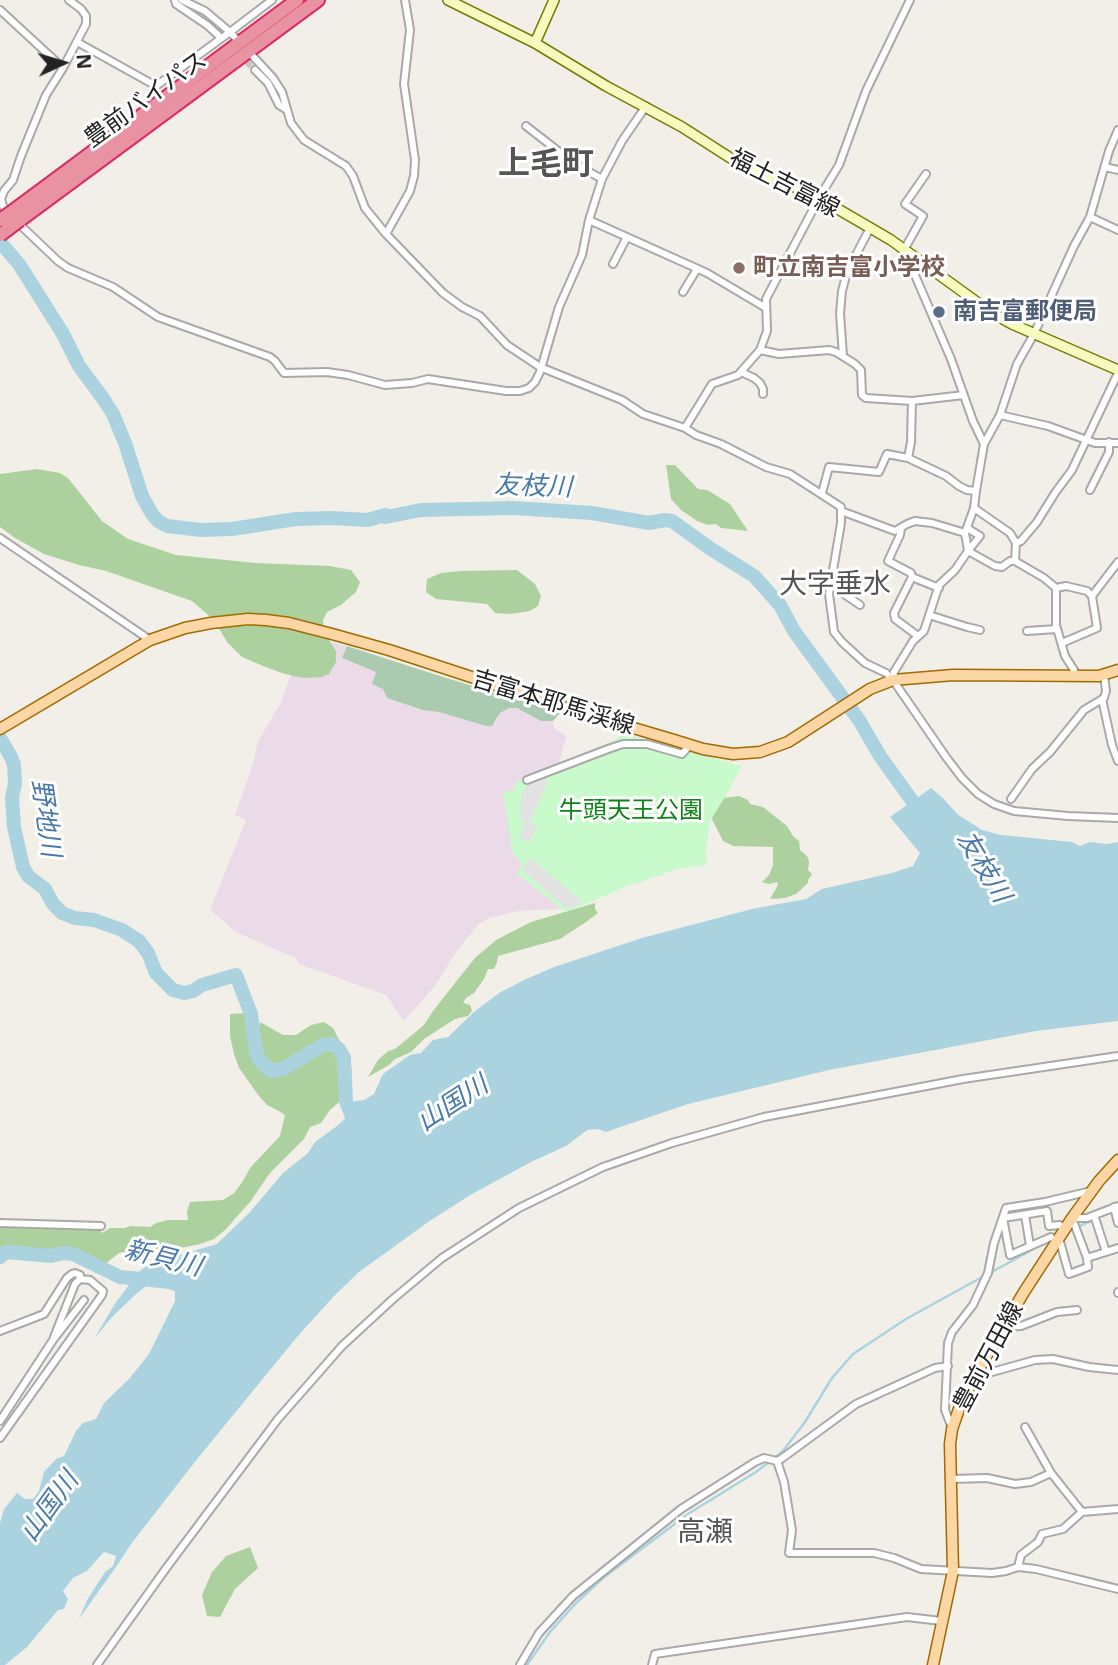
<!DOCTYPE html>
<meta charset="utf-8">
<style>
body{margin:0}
#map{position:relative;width:1118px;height:1665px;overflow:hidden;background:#f2efe9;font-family:"Noto Sans",sans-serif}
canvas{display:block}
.north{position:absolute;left:28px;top:28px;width:70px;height:70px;-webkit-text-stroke:5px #fff;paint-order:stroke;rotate:86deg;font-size:19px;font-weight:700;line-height:28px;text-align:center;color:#222}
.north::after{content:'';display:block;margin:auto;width:24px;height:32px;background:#222;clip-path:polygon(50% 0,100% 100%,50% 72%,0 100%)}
</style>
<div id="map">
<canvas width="1118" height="1665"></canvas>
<div class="north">N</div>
</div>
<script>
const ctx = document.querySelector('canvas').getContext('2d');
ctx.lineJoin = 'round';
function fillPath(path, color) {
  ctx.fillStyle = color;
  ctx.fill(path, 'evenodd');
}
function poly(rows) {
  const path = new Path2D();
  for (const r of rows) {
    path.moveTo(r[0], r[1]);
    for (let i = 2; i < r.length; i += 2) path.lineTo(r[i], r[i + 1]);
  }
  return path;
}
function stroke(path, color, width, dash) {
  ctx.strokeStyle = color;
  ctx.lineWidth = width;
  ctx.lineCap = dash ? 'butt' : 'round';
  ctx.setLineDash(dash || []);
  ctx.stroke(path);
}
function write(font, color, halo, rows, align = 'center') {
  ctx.font = font + ' "Noto Sans","Noto Sans JP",sans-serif';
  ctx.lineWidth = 6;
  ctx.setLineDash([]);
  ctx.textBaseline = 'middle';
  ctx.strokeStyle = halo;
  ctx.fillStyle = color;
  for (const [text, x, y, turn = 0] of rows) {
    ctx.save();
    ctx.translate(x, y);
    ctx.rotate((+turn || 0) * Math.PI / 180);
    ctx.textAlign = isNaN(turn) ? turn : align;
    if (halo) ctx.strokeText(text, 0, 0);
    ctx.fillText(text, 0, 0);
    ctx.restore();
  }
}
const industrial = poly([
 [316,638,347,646,342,658,377,672,388,698,423,710,439,712,486,726,496,722,500,713,509,708,517,708,541,721,553,721,554,728,566,736,559,764,515,783,521,868,562,909,518,911,489,918,479,924,459,948,434,987,404,1021,386,995,299,964,295,958,236,932,210,910,246,820,235,815,253,764,258,741,280,704,296,662]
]);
const forest = poly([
 [666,465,675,465,698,489,707,490,730,504,748,531,721,528,716,524,708,525,697,521,681,510,671,499],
 [37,469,60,473,68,478,102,521,128,539,176,555,256,563,330,566,351,570,360,582,356,592,341,605,327,612,323,620,325,634,336,651,336,662,329,674,322,677,304,678,285,674,263,666,242,657,227,642,214,620,192,601,106,571,79,565,44,554,15,538,0,527,0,474],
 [517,570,535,584,541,596,538,606,530,611,510,614,495,613,487,604,436,599,426,592,427,579,441,573,460,571],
 [739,796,748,800,750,804,763,807,787,826,793,836,799,841,800,850,807,856,809,861,808,870,812,874,808,880,808,883,796,894,785,898,770,899,778,885,777,882,769,884,762,882,769,875,773,865,773,847,733,846,723,841,709,813,716,799],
 [595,903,595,909,598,913,586,922,560,939,498,956,497,962,494,969,488,969,484,979,474,993,466,998,463,1003,470,1005,472,1011,468,1016,455,1019,424,1039,411,1052,395,1059,389,1065,368,1077,378,1060,388,1051,395,1049,424,1025,433,1011,462,974,475,958,496,940,531,922],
 [247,1013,259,1028,260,1022,283,1035,296,1035,311,1025,324,1022,333,1028,347,1055,352,1071,345,1097,330,1110,321,1123,310,1127,304,1139,270,1173,250,1202,225,1230,214,1239,200,1244,176,1249,162,1247,138,1256,129,1251,119,1253,105,1264,93,1265,86,1259,82,1253,72,1250,54,1253,0,1248,0,1226,10,1223,42,1223,49,1228,68,1225,78,1230,90,1228,99,1229,102,1233,110,1228,124,1228,131,1226,150,1227,156,1223,168,1220,188,1220,187,1212,190,1202,223,1200,234,1193,243,1181,250,1168,280,1136,285,1115,277,1110,267,1105,259,1096,239,1068,234,1054,230,1036,230,1014],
 [250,1547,258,1568,235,1589,220,1617,207,1616,202,1595,212,1572,226,1556]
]);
const cemetery = poly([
 [347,646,446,678,561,712,553,721,541,721,517,708,509,708,500,713,492,726,486,726,439,712,423,710,387,698,383,689,372,684,376,672,342,658]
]);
const park = poly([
 [622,733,742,766,725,797,710,821,706,850,707,865,677,869,644,881,626,886,612,893,566,912,516,873,521,868,521,863,512,852,503,793,514,789,515,783,617,739]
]);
const parking = poly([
 [542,779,548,781,530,823,537,826,530,842,519,837,525,822,520,820,521,795,528,785],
 [530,858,580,899,581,904,567,909,522,870]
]);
const water = poly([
 [931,788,943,798,957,814,982,830,1001,835,1072,842,1080,846,1090,842,1107,844,1118,842,1118,1021,1036,1031,829,1070,688,1104,606,1132,598,1129,587,1130,566,1146,531,1162,472,1194,431,1220,359,1272,334,1296,297,1337,198,1458,131,1544,120,1561,79,1619,87,1600,105,1572,113,1566,116,1556,104,1552,87,1571,73,1578,63,1591,68,1599,64,1609,58,1610,27,1647,5,1665,0,1665,0,1523,4,1509,17,1493,25,1499,33,1499,39,1491,44,1472,56,1459,64,1456,76,1431,83,1423,96,1419,104,1403,129,1379,149,1354,175,1301,175,1287,171,1279,154,1287,158,1277,136,1294,112,1317,94,1339,116,1302,129,1285,113,1275,115,1272,134,1276,150,1263,161,1262,171,1256,179,1255,217,1244,250,1212,283,1173,308,1153,315,1142,337,1126,348,1116,346,1106,355,1101,364,1100,374,1094,383,1074,410,1055,421,1053,433,1040,448,1037,474,1012,499,993,524,980,554,967,642,938,752,909,806,899,822,889,892,873,913,866,920,853,890,817]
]);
const stream = poly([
 [1067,1232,1105,1214],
 [990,1273,1039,1246],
 [527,1665,550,1632,577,1602,603,1578,688,1514,756,1472,783,1451,805,1422,832,1378,853,1354,906,1319,984,1276]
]);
const river = poly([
 [0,242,19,264,63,334,79,366,102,397,113,414,125,443,142,496,152,514,158,521,167,526,201,530,232,529,296,519,332,518,368,520,385,515,386,517,421,510,514,508,592,513,649,523,665,520,672,521,711,549,754,576,780,605,794,631,859,720,880,756,923,816],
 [0,738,11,757,14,765,15,784,12,797,14,827,23,867,28,876,45,889,53,904,62,913,75,918,94,920,122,930,139,941,148,953,156,973,173,990,184,993,193,991,202,985,236,975,251,1014,254,1039,258,1058,265,1066,271,1071,283,1069,321,1046,332,1044,339,1049,344,1058,346,1101,354,1122],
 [0,1257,6,1252,51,1256,64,1253,73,1254,120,1277,170,1282,191,1289]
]);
const streetTunnel = poly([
 [240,56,255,70]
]);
const street = poly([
 [175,0,176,4,207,25,218,35],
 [182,0,205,11,230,32,241,44],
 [0,10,63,68,46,95,21,156,13,180,4,191,1,199,3,206,10,214],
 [77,42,156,86,230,32,272,0],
 [249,52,273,78,282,92,291,123,304,140,346,166,353,176,365,208,386,234,443,293,462,307,480,316,507,345,540,367,622,400,643,414,685,428,696,435,721,444,766,467,790,474,841,507,841,523,829,594,834,632,842,642,865,663,886,673,893,680,946,757,962,778,978,794,994,804,1014,811,1068,816,1118,818],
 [63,68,86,24,86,16,81,9,69,0],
 [255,70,268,83,279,105,287,110],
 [526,126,575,164,602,179],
 [1105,167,1118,170],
 [1090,217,1118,230],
 [589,220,707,273,766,308],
 [17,222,58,261,68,268,113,287,158,317,270,357,275,361,284,373,327,372,348,375,385,385,412,383,428,379,506,391,520,391,529,388,535,382,540,372,559,307,582,255,589,220,602,179,622,141,646,106],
 [386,234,410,191,414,176,415,160,404,84,410,30,405,0],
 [904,250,923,216,905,204,926,174],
 [905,252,951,359,973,421,984,444],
 [613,264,627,237],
 [683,292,697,269],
 [760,350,779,354,829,350,836,352,855,364,861,370,862,395,866,398,912,401,964,395],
 [843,356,840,313,842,291,847,272,870,228],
 [741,372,754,378,760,383,763,389,763,394],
 [912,401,911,442,908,458,946,476,959,486,967,490,976,491],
 [1000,415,1048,426,1095,443,1118,443],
 [685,428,712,384,738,375,760,350,767,331,766,299,819,198,839,165,866,91,910,0],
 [1090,490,1109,452,1109,442],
 [822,493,829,467,879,472,887,454,908,458],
 [974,508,1010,533,1016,543,1015,561,1044,578,1056,588,1056,625,1065,656,1074,670,1075,677],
 [841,511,895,531,907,524,915,521,932,523,965,533],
 [901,528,900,535,888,561,911,573,912,577,939,588],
 [967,528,980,536,968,551,995,566,1002,567,1010,561,1015,561],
 [0,538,150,640],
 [1016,543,1021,541,1037,522,1055,493,1072,470,1118,373],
 [912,577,894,613,895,619,918,636],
 [831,585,860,605],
 [1056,588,1066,586,1087,591,1092,596],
 [929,615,967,627,980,630],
 [1027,631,1057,629],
 [1062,643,1097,628,1092,596,1118,562],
 [893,680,894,672,913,641,924,631,939,585,955,570,968,551,965,533,974,508,976,491,984,444,1000,415,1017,364,1034,334,1074,246,1090,217,1109,151,1118,130],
 [1102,699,1112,745,1118,761],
 [527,780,608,749,623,744,647,744,682,754,690,745],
 [1011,799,1032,769,1050,752,1084,710,1104,698,1106,691,1104,675],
 [1114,1207,1118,1223],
 [1025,1215,1030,1246],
 [1094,1215,1106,1252],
 [0,1223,101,1226],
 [1051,1237,1010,1255,1003,1218,1047,1211,1049,1226,1060,1225,1065,1229],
 [1059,1238,1069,1274,1088,1267,1087,1258,1118,1248],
 [1087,1258,1072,1218,1087,1218,1118,1206],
 [1118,1293,1118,1292],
 [1004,1327,1021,1326,1057,1312,1077,1310],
 [0,1331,44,1314,67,1278,72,1274,75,1273,80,1275,80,1279,90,1280,103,1291,102,1295,0,1438],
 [54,1337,75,1284,80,1279],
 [974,1377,1035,1360,1053,1359,1089,1367,1118,1370],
 [0,1421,53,1340,84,1300],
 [1025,1427,1051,1473,1082,1512],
 [952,1428,945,1410,948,1343,952,1332,973,1305,988,1273,994,1243,1006,1208,1045,1202,1091,1191],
 [777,1461,784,1482,792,1530,789,1553,874,1553,894,1558,921,1569,992,1573,1006,1571,1018,1567,1036,1569,1118,1589],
 [951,1479,987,1478,1015,1484,1031,1482,1051,1473],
 [1018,1567,1021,1555,1038,1542,1042,1534,1063,1529,1082,1512,1118,1509],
 [97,1665,167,1567,278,1419,342,1346,393,1299,442,1258,519,1208,603,1167,672,1143,764,1117,963,1079,1118,1056],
 [520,1665,539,1633,573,1596,681,1509,755,1462,764,1458,777,1461,781,1459,856,1404,935,1368,948,1366],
 [652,1665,655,1654,907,1617,941,1621]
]);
const secondary = poly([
 [448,0,535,43,606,86,682,127,732,159,819,198,891,240,992,313,1012,324,1118,370],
 [535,43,554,0]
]);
const primary = poly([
 [0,729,150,640,185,628,211,623,248,619,266,620,289,623,332,634,389,650,566,708,674,740,703,749,733,754,760,752,788,742,870,689,893,680,953,675,1099,676,1118,670],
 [933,1665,953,1571,950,1444,952,1429,959,1409,974,1377,1024,1292,1072,1218,1099,1181,1118,1160]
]);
const highway = poly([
 [13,211,297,0],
 [20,220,318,0]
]);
const highwayBridge = poly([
 [0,220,13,211],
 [0,235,20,220]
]);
const markers = [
 [739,268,7,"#8d6e63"],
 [939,312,7,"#5c6f8a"]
];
const streetNames = [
 ["豊前バイパス",146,100,-36],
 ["福土吉富線",784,184,27],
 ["吉富本耶馬渓線",553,703,17],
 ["豊前万田線",989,1357,-62]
];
const educationNames = [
 ["町立南吉富小学校",753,268]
];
const serviceNames = [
 ["南吉富郵便局",953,312]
];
const parkNames = [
 ["牛頭天王公園",631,811]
];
const waterNames = [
 ["友枝川",533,487,2],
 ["野地川",45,818,82],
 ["友枝川",983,867,59],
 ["山国川",453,1104,-33],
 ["新貝川",163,1259,14],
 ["山国川",50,1507,-54]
];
const quarterNames = [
 ["大字垂水",835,585],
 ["高瀬",705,1533]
];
const districtNames = [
 ["上毛町",546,165]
];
fillPath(industrial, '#ebdbe8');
fillPath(forest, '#add19e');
fillPath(cemetery, '#aacbaf');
fillPath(park, '#c8facc');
fillPath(parking, '#e2e2e2');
fillPath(water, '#aad3df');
stroke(stream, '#aad3df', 2.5);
stroke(river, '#aad3df', 14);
stroke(streetTunnel, '#c8c6c1', 6, [6, 3]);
stroke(street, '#a9a9a9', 10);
stroke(secondary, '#707d05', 12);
stroke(primary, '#a06b00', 13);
stroke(highway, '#dc2a67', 16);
stroke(street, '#fff', 6);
stroke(secondary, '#f7fabf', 9);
stroke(primary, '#fcd6a4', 10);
stroke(highway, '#e892a2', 12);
stroke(highwayBridge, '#dc2a67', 16, []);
stroke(highwayBridge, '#e892a2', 12);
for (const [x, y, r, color] of markers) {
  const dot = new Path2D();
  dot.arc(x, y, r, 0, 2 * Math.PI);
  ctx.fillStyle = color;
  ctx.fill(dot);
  stroke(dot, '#fff', 2.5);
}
write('24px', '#222', '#fff', streetNames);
write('bold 24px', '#785e54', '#fff', educationNames, 'left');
write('bold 24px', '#4e5e75', '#fff', serviceNames, 'left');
write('24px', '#0c8416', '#fff', parkNames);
write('italic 26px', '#4a7aab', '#fff', waterNames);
write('28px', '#555', '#fff', quarterNames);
write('bold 32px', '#555', '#fff', districtNames);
</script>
